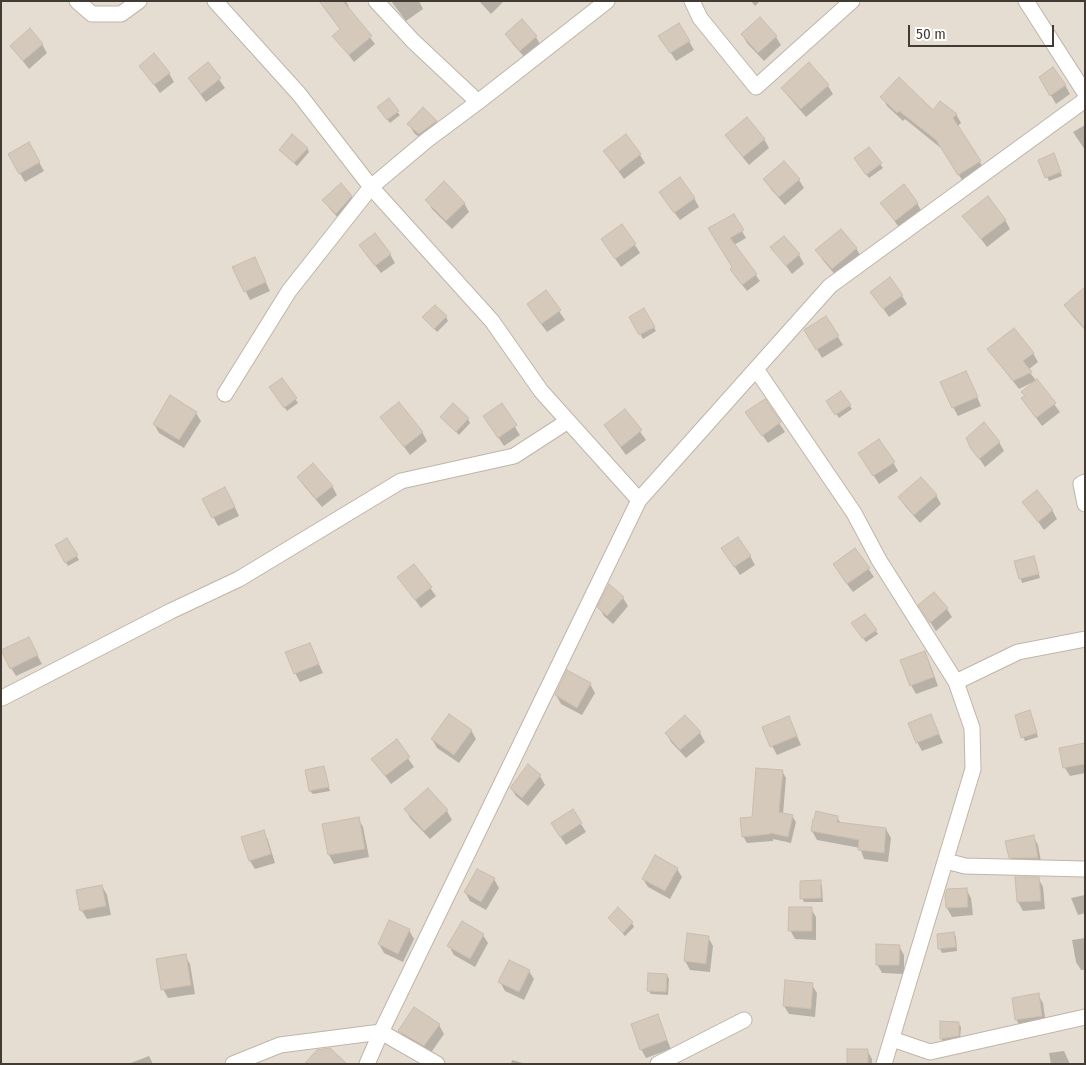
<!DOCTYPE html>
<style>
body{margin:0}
#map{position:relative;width:1086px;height:1065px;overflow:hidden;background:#f1ebe3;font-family:"Fira Sans Condensed",sans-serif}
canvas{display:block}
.frame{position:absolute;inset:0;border:2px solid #423b33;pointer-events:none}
.scale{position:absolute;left:908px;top:25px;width:146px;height:22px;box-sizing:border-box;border:2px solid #423b33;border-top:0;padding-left:6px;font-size:15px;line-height:18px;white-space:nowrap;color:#423b33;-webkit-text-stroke:4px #fff;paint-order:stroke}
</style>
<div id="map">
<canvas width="1086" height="1065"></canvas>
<div class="frame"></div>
<div class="scale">50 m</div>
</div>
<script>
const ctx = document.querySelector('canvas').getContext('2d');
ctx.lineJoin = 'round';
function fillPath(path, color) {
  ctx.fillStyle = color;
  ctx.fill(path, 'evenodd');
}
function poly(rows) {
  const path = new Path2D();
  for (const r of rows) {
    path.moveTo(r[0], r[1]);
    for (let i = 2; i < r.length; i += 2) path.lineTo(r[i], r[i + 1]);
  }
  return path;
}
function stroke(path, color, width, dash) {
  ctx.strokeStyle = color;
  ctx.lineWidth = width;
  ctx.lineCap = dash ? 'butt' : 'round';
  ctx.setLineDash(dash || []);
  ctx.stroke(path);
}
const residential = poly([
 [1,1,1085,1,1085,1064,1,1064]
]);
const shadow = poly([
 [320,1,346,1,349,7,347,8,375,44,354,62,334,36,341,30],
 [391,1,419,1,423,9,406,21],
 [479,1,504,1,491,14],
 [751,1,760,1,755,6],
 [760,19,776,37,781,45,764,61,747,43,742,34],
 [507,34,536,37,541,46,526,59,512,43],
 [660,36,689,41,694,50,676,61],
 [42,44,47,53,29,69,11,46],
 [208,64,225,88,206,102,189,79],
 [141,66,169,73,174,82,160,93],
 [1040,77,1065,85,1070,94,1056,104],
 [828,86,833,94,806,117,788,96,783,88],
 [882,97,933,111,956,114,961,123,957,127,985,170,964,183,942,149,905,119,903,121,887,106],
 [381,111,397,112,400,115,390,123],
 [436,121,441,130,425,142,414,133,409,124],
 [1085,125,1085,150,1073,132],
 [727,136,764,139,769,148,749,165,732,144],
 [29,144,44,171,25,182,9,155],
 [307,148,309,152,297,166,280,150],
 [640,155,645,163,624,179,610,159],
 [1056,159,1062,176,1049,181,1039,161],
 [784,162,799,180,804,188,785,205,770,188,765,180],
 [857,162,880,164,883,168,869,178],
 [351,196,356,205,342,222,329,208,324,200],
 [694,198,699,207,680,220,665,200],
 [427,200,464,203,469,212,452,229,432,209],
 [882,203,917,203,922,212,900,229],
 [733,216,746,238,734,245,760,281,747,291,735,276,734,267,710,229],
 [964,216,1005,220,1010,229,987,247],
 [602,240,635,245,640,253,621,267],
 [772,247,799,255,804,264,792,274],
 [856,248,861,257,837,277,822,259,817,250],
 [366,254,390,254,395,263,381,273],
 [254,258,270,291,250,300,234,268],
 [1085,289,1085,330,1071,314,1066,305],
 [546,292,565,320,547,332,533,313],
 [872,292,902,296,907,304,889,317],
 [644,310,656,331,643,339,631,318],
 [424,317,446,317,448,321,437,332],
 [826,318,843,345,822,358,806,330],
 [989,349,1033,353,1038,362,1028,370,1060,412,1042,426,1022,399,1026,396,1033,382,1019,389],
 [282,379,298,403,287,411,273,391],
 [970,381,981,406,958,416,953,407],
 [841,393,852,409,839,418,828,401],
 [764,400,785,432,768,443,752,421],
 [501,405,520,435,504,446,490,425],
 [625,411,646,440,626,455,605,426],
 [196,413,201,421,184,448,159,433,154,424],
 [382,417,422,432,427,441,410,455],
 [442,417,468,419,470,423,459,435],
 [999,442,1004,451,985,467,972,448],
 [865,462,893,462,898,471,879,484],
 [299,477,332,486,337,495,322,507,304,486],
 [936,495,941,504,920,523,905,506,900,498],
 [230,497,239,516,218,526,204,499],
 [1024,502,1052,510,1057,519,1044,530],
 [67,539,79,560,68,566,56,546],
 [855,549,874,577,853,592,839,573],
 [750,556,755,565,740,575,728,557],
 [1034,557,1040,578,1022,583,1015,562],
 [414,566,436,596,421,608,399,578],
 [623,598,628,606,613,624,604,616,599,607],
 [947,609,952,617,936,631,925,614],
 [855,627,876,631,878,634,866,642],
 [310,644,323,673,300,682,295,673],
 [33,647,42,664,16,676,11,668],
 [924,653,929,661,938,686,916,694,911,685],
 [590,684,595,693,582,715,561,704,556,695],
 [1030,712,1038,737,1025,741,1023,737],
 [931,716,943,743,922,751,917,742],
 [789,718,801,745,777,755,772,746],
 [471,730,476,739,459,763,437,748,432,739],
 [666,733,700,733,705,742,686,758,671,742],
 [396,741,414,767,391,784,373,759],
 [1085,744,1085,773,1070,776,1065,768,1061,749],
 [528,766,540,776,545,785,528,806,516,796,511,788],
 [324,768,330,791,313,794,310,791],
 [782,771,786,778,783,814,792,816,796,822,791,843,773,839,773,841,747,843,743,836,753,818],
 [406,809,447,811,452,820,430,839,410,818],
 [837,817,841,824,886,829,891,838,888,862,864,859,860,848,817,840,812,831],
 [358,818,363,827,369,857,334,864,329,855,323,825],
 [581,824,586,832,566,845,557,832],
 [263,831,268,840,275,863,255,869,250,861,243,837],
 [1033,836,1038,845,1042,867,1015,866,1010,857],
 [677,869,682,877,670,899,648,887,643,879],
 [1016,878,1038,878,1043,887,1045,909,1023,911,1018,902],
 [494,879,499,888,486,910,470,901,465,892],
 [820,882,822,886,823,902,804,902,802,898],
 [102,886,107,895,111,915,87,919,82,911,78,891],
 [966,889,971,898,973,915,952,917,947,908],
 [1085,895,1085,913,1078,915,1071,898],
 [811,909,816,917,816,940,795,939,790,930],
 [609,918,632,923,634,927,625,936],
 [409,930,414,939,403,962,384,953,379,944],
 [954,933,956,937,957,951,942,953,940,949,938,935],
 [483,935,488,943,475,967,454,955,449,946],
 [708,937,713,946,710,972,690,970,685,961],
 [1085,938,1085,970,1081,970,1076,962,1072,940],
 [899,946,904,955,904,974,882,973,877,964],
 [185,956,190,964,195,994,168,998,163,989],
 [529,971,534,979,524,1000,505,991,500,982],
 [667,975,669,979,668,995,651,994,648,990],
 [812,985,817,993,815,1017,789,1014,784,1006],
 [1038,995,1043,1003,1046,1024,1021,1028,1016,1019],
 [657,1016,671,1049,646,1058,641,1049],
 [958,1023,961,1027,960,1040,943,1042,941,1038],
 [439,1025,444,1034,430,1054,405,1040,400,1031],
 [867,1050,872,1059,872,1064,849,1064],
 [1064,1051,1070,1064,1051,1064,1049,1053],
 [149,1056,153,1064,128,1064],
 [512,1060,526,1064,511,1064]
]);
const building = poly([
 [319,1,343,1,372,36,349,55,332,36,340,29,319,1],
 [760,17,777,36,758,53,741,34,760,17],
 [522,19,537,36,520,51,505,34,522,19],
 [679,23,690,41,670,53,658,36,679,23],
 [30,28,43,44,23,61,10,46,30,28],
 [154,53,170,73,154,85,139,66,154,53],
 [208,62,221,78,201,94,188,78,208,62],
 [809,62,829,85,801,109,781,88,809,62],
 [1053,67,1066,85,1050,96,1039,77,1053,67],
 [899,77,933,110,940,101,957,114,953,118,981,161,958,175,936,140,899,111,897,113,880,97,899,77],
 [389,98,399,111,387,120,377,107,389,98],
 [423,107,437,121,419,134,407,124,423,107],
 [747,117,765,139,743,157,725,135,747,117],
 [292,134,308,148,294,163,279,150,292,134],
 [626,134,641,154,619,171,603,151,626,134],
 [29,142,40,162,19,174,8,154,29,142],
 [869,147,882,163,866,175,854,158,869,147],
 [1054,153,1061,172,1045,178,1038,160,1054,153],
 [784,161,800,179,779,197,763,179,784,161],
 [680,177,695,198,674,213,659,192,680,177],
 [444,181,465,203,446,221,425,200,444,181],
 [341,183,352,196,336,214,322,200,341,183],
 [904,184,918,203,895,221,880,203,904,184],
 [988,196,1006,220,981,239,962,216,988,196],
 [734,214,744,230,730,238,757,274,742,285,730,269,732,267,708,228,734,214],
 [622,224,636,244,615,259,601,239,622,224],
 [841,229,857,248,832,269,815,250,841,229],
 [375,233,391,254,375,266,359,245,375,233],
 [784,236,800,254,786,266,770,247,784,236],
 [255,257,266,282,244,292,232,267,255,257],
 [890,277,903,295,883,309,870,292,890,277],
 [1085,287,1085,329,1064,305,1085,287],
 [546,290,561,310,541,324,527,304,546,290],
 [435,305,447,316,434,329,422,317,435,305],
 [644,308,655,327,639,335,629,317,644,308],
 [826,316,839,336,816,350,804,330,826,316],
 [1014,328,1034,353,1023,361,1032,372,1013,381,987,349,1014,328],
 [966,371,978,397,952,408,940,382,966,371],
 [282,378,297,398,284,408,269,387,282,378],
 [1037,379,1056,403,1036,418,1021,398,1025,396,1021,392,1037,379],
 [841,391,851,405,835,415,826,401,841,391],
 [170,395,197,412,179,440,153,424,170,395],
 [765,399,781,422,762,436,745,412,765,399],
 [399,402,423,432,404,447,380,417,399,402],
 [453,403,469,418,456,432,440,417,453,403],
 [502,403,517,425,498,438,483,416,502,403],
 [625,409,642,430,621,447,604,425,625,409],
 [984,422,1000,442,979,459,971,449,966,438,984,422],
 [879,439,895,462,873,476,858,453,879,439],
 [313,463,333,486,316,499,297,477,313,463],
 [921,477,937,495,914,515,898,497,921,477],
 [225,487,235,507,212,518,202,499,225,487],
 [1037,490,1053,510,1038,522,1022,502,1037,490],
 [738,537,751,556,734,567,721,548,738,537],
 [67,538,78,555,65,563,55,545,67,538],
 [855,548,870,568,847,584,833,564,855,548],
 [1034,556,1039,574,1019,579,1014,561,1034,556],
 [414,564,432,587,415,600,397,577,414,564],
 [609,584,624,597,607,616,597,607,609,584],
 [934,592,948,608,930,623,918,605,934,592],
 [865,614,877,630,863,639,851,623,865,614],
 [29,637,38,655,10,669,1,650,29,637],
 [310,643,319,664,294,674,285,652,310,643],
 [925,651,934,677,910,686,900,660,925,651],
 [567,670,591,683,577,708,555,695,567,670],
 [1030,710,1037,733,1021,738,1015,715,1030,710],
 [449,714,472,730,454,755,431,739,449,714],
 [931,714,939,734,916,743,908,723,931,714],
 [685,715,701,732,680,750,665,733,685,715],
 [789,716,797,736,770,747,762,727,789,716],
 [397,739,410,757,385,776,371,759,397,739],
 [1085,743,1085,764,1063,768,1059,748,1085,743],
 [528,764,541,775,522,798,510,788,528,764],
 [324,766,329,787,309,791,305,770,324,766],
 [756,768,783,770,779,812,793,815,788,837,770,833,770,834,742,837,740,818,752,817,756,768],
 [428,788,448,810,424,831,404,809,428,788],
 [573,809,582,823,560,837,551,823,573,809],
 [816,811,838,816,837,822,886,828,884,853,858,850,859,840,811,831,813,819,814,819,816,811],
 [359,817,365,849,328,855,322,824,359,817],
 [264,830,271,854,249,861,241,837,264,830],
 [1034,835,1038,858,1009,858,1005,841,1034,835],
 [655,855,678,868,665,891,642,879,655,855],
 [477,869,495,878,481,902,464,892,477,869],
 [1015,877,1039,877,1041,901,1017,902,1015,877],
 [821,880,821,898,800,899,800,881,821,880],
 [102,885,106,906,80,911,76,890,102,885],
 [967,888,968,907,946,908,945,895,947,889,967,888],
 [618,907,633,922,623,933,608,918,618,907],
 [789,907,812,907,812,931,788,931,789,907],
 [389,920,410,929,398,954,378,944,389,920],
 [462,921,484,934,470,959,447,946,462,921],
 [954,932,956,947,938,949,937,934,954,932],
 [687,933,709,936,706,964,684,961,687,933],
 [876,944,900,945,899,965,876,965,876,944],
 [186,954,191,985,161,990,156,959,186,954],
 [509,960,530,970,519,992,498,982,509,960],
 [648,973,667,974,666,992,647,991,648,973],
 [785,980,813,983,811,1009,783,1006,785,980],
 [1039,993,1042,1016,1015,1020,1012,998,1039,993],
 [414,1007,440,1024,424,1046,398,1031,414,1007],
 [658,1014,667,1040,640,1050,631,1024,658,1014],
 [940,1021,959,1022,959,1036,940,1039,940,1021],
 [330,1048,347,1064,304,1064,317,1050,330,1048],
 [847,1049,868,1049,868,1064,847,1064,847,1049]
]);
const street = poly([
 [77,1,92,14,121,14,139,1],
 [215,1,299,94,371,187,492,321,541,391,639,500],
 [376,1,413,41,478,102],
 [692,1,700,18,756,87,852,1],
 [1026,1,1085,93],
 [756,369,854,513,879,560,956,682,972,728,973,769,884,1064],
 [225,394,289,291,371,187,427,140,478,102,607,1],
 [1085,482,1081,484,1085,504],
 [956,682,1018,652,1085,639],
 [2,698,171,611,239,579,401,481,514,456,568,421],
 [946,861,965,866,1085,869],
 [892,1039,930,1052,1085,1017],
 [233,1064,280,1045,381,1032,437,1064],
 [367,1064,381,1032,639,500,830,286,1085,100],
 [658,1064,744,1020]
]);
fillPath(residential, '#e5ddd1');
fillPath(shadow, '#0003');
fillPath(building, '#d5c9bc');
stroke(building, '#cdbdac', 1);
stroke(street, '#bfb5a9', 17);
stroke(street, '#fff', 15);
</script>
